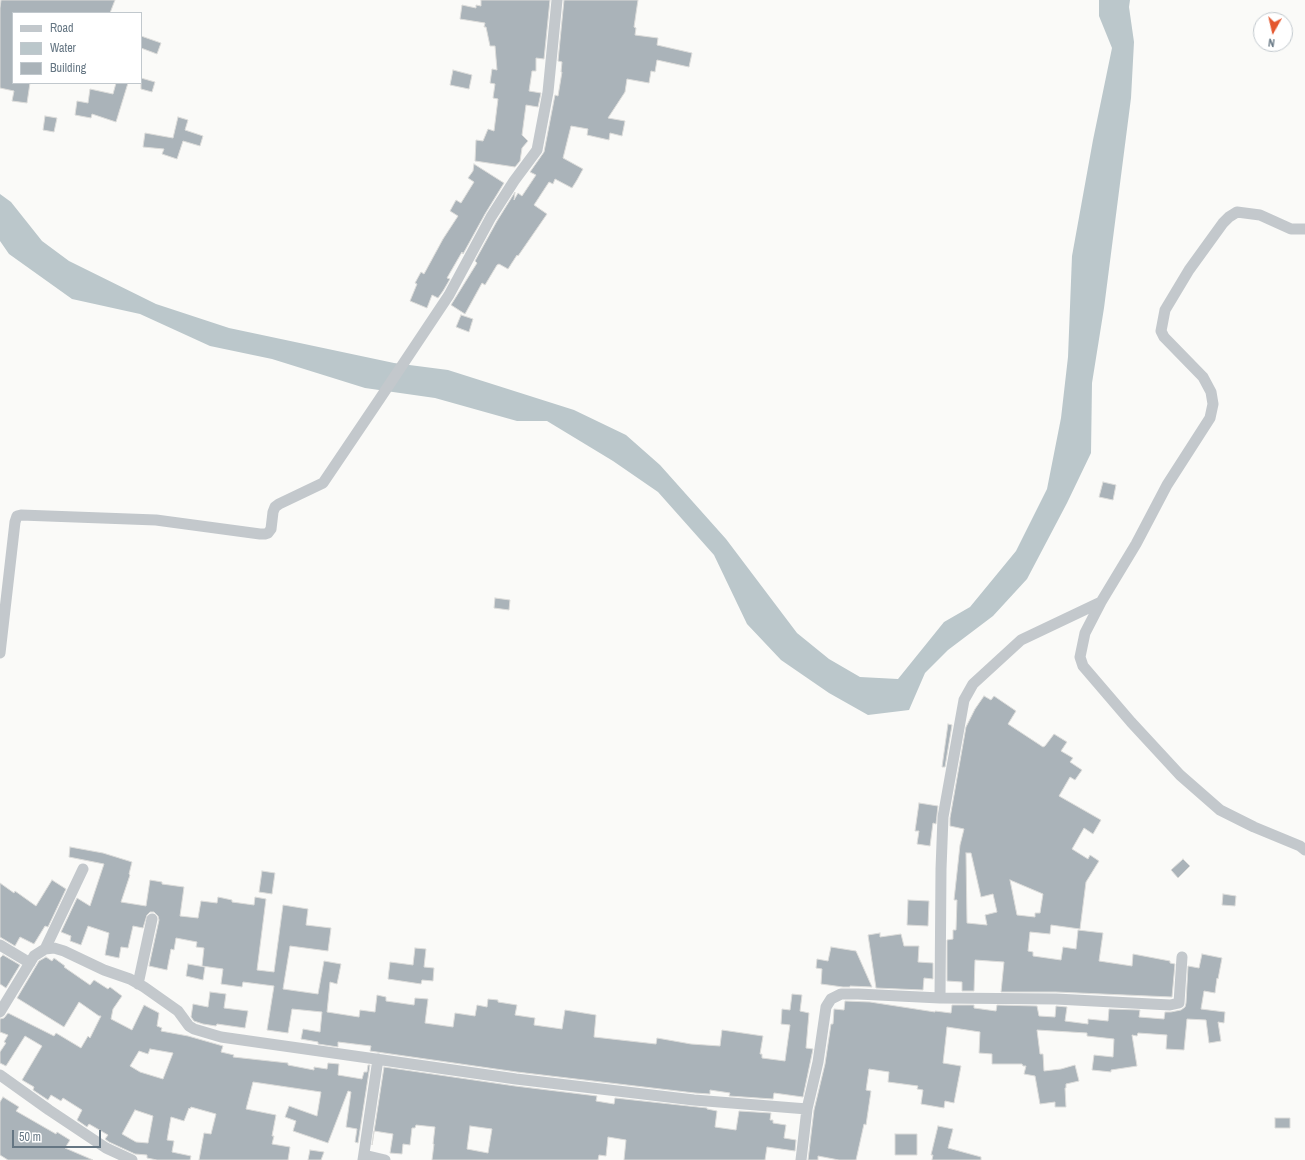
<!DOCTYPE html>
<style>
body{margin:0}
#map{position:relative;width:1305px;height:1160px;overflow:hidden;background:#fafaf8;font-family:"Archivo Narrow",sans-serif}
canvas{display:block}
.legend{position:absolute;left:12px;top:12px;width:130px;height:72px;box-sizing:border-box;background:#fff;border:1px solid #c1c8cd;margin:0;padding:5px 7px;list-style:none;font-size:12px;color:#657683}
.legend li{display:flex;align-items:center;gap:8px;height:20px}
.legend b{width:20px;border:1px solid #c1c8cd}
.north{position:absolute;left:1253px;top:12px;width:40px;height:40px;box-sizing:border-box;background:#fff;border:1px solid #c1c8cd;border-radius:50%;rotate:188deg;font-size:11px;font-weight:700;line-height:16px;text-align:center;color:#657683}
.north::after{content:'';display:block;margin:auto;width:14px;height:18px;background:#e4572e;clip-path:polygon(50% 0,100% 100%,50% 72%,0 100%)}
.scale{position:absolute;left:12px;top:1130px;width:89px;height:18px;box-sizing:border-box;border:2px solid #657683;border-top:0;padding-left:5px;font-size:12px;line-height:14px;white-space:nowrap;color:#657683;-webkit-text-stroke:3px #fff;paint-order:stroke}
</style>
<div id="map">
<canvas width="1305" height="1160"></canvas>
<ul class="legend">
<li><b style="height:5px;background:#c3c8cc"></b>Road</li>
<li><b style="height:11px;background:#bbc7cb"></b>Water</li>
<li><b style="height:11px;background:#aab3b9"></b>Building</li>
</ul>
<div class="north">N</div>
<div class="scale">50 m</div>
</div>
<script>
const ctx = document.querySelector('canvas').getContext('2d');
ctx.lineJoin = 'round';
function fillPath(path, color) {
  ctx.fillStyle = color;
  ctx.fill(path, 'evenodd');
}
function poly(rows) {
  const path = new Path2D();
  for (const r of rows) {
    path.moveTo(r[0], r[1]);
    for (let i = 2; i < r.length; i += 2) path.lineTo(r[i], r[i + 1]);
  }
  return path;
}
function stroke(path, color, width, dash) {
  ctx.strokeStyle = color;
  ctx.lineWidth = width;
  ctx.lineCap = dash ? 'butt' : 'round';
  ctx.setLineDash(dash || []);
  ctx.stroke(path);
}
const water = poly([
 [1099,0,1130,0,1129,7,1134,42,1131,98,1104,308,1092,383,1091,453,1067,503,1027,579,993,616,948,650,925,673,909,710,868,715,829,693,781,660,747,624,714,555,658,492,613,461,547,421,517,421,435,398,365,388,272,359,210,346,140,314,72,299,9,254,0,241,0,194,11,202,42,241,69,261,156,304,229,328,394,363,448,370,574,410,626,435,660,465,726,539,797,633,829,659,860,677,898,679,944,622,970,607,1016,551,1047,489,1061,418,1068,357,1072,256,1093,140,1112,48,1099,16]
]);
const building = poly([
 [1,0,115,0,110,13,13,13,13,83,30,83,27,103,12,101,14,91,0,88,0,8,1,0],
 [481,0,550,0,544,59,536,58,536,71,532,71,529,91,541,93,538,107,526,105,522,135,528,141,522,148,520,161,515,167,475,161,476,140,483,141,488,129,494,131,498,99,493,98,495,84,490,83,492,69,497,70,495,46,490,46,486,27,484,27,485,23,460,19,462,5,476,8,476,5,481,6,481,0],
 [564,0,638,0,634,27,636,28,635,35,658,38,657,45,692,53,689,67,657,60,655,72,651,71,649,83,627,79,625,92,608,118,625,121,622,136,610,133,609,140,587,135,588,129,571,126,563,158,583,169,577,180,572,188,555,179,553,184,549,182,534,205,547,214,518,256,517,255,508,269,499,264,497,265,485,285,482,283,465,314,451,305,477,263,475,261,497,221,515,192,514,200,518,193,522,196,536,175,530,172,544,152,555,95,558,96,562,72,561,72,562,62,558,61,564,0],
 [141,36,161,43,157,54,141,48,141,36],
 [453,70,472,75,469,89,450,85,453,70],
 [141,78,155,82,152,92,141,89,141,78],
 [116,83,128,83,116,122,92,114,91,118,75,115,77,101,88,103,90,89,113,94,116,83],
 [45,116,57,118,54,132,43,130,45,116],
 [178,117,188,120,185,130,203,136,200,146,183,141,177,159,162,154,164,149,143,147,145,133,173,138,178,117],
 [474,164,504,183,485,214,463,254,462,252,447,278,450,279,443,291,438,298,432,295,427,308,410,301,417,284,415,283,421,272,424,274,443,239,458,216,450,211,456,200,461,203,474,182,468,178,473,171,474,164],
 [461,315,473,319,469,332,456,327,461,315],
 [1103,482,1116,485,1113,500,1099,497,1103,482],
 [495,598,510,600,509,610,494,608,495,598],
 [984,696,991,700,994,696,1016,711,1008,724,1043,747,1045,746,1054,734,1067,742,1061,751,1073,758,1070,762,1082,770,1075,780,1070,777,1059,796,1101,820,1093,834,1084,828,1072,849,1088,859,1090,855,1099,861,1086,882,1080,929,1051,925,1050,934,1030,932,1028,951,1033,952,1033,956,1061,960,1063,947,1076,949,1078,930,1103,933,1099,961,1132,966,1133,954,1170,961,1170,963,1175,964,1172,997,1056,992,1001,992,1004,962,975,960,974,991,962,991,962,982,947,981,947,940,953,939,953,930,956,930,957,900,954,900,960,845,964,829,950,826,950,818,966,727,975,709,984,696],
 [966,853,971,853,981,897,993,894,997,912,985,915,987,925,967,923,966,853],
 [1010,880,1043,894,1040,913,1035,913,1035,917,1017,915,1010,880],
 [948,724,952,725,945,767,942,767,948,724],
 [919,803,938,806,936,824,933,823,930,846,917,844,919,831,915,831,919,803],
 [70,847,103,853,132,862,129,874,130,875,121,902,146,906,150,880,162,882,162,884,184,887,180,916,198,918,201,901,217,903,218,897,232,900,232,902,254,905,255,897,266,899,257,970,274,972,283,905,308,909,306,925,331,928,328,951,290,946,283,989,318,994,324,961,341,964,337,984,330,982,327,1012,359,1017,360,1010,375,1012,377,995,386,997,386,1001,414,1005,415,998,428,999,425,1023,453,1027,455,1013,475,1016,477,1005,487,1007,488,999,498,1000,498,1002,517,1005,515,1015,535,1018,534,1025,562,1029,565,1010,596,1015,594,1037,656,1044,657,1038,691,1044,720,1046,722,1030,763,1036,760,1054,762,1054,762,1058,785,1061,790,1025,781,1024,782,1009,790,1010,792,994,802,995,800,1011,809,1013,806,1048,813,1049,803,1097,774,1093,773,1099,729,1096,730,1093,710,1090,710,1094,695,1093,517,1072,370,1051,371,1046,338,1042,338,1047,318,1044,318,1042,301,1039,303,1029,320,1032,322,1012,292,1009,288,1033,267,1030,274,986,243,982,242,987,221,984,223,969,202,966,204,948,196,947,197,942,176,938,174,950,171,949,167,970,149,966,159,920,158,916,154,912,150,912,147,915,143,928,133,926,128,948,121,947,119,958,105,955,109,933,88,926,81,945,70,941,71,936,61,932,77,898,90,906,104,864,69,857,70,847],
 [1183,859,1190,866,1178,878,1171,870,1183,859],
 [262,871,275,873,272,894,259,892,262,871],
 [52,880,66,889,48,927,45,926,34,944,20,937,15,946,0,937,0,883,14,893,15,891,36,906,52,880],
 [1223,894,1236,896,1235,906,1222,905,1223,894],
 [908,900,929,901,928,926,907,925,908,900],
 [880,933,880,937,901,934,904,946,919,946,918,962,933,963,933,979,924,978,923,990,876,988,868,935,880,933],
 [831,947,856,951,872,987,850,986,850,987,843,987,821,984,822,969,816,968,817,959,828,961,831,947],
 [415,948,426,949,424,967,434,968,433,981,422,980,421,984,388,979,390,962,413,965,415,948],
 [1202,954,1222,958,1218,979,1217,978,1215,993,1204,991,1201,1009,1225,1012,1224,1023,1218,1022,1221,1041,1209,1043,1206,1020,1187,1019,1184,1050,1166,1049,1167,1035,1138,1033,1137,1036,1132,1035,1137,1066,1111,1070,1111,1072,1092,1070,1094,1055,1113,1057,1114,1039,1087,1036,1087,1033,1037,1030,1040,1054,1043,1054,1044,1071,1061,1069,1075,1065,1079,1081,1066,1084,1066,1088,1065,1088,1066,1107,1055,1107,1055,1102,1040,1104,1035,1076,1024,1074,1026,1066,1023,1066,1022,1064,992,1064,992,1054,979,1053,980,1032,947,1027,943,1063,961,1066,954,1103,945,1101,944,1108,921,1104,923,1090,917,1089,918,1086,888,1082,889,1072,869,1069,866,1090,871,1091,866,1125,864,1124,856,1160,839,1160,818,1156,818,1160,808,1160,814,1110,825,1064,831,1024,833,1024,834,1009,844,1010,845,1001,870,1002,935,1012,935,1011,951,1013,952,1005,974,1005,974,1008,996,1011,997,1005,1037,1006,1039,1016,1055,1017,1056,1006,1067,1007,1065,1021,1088,1024,1088,1019,1108,1021,1109,1009,1140,1010,1139,1017,1164,1019,1165,1012,1171,1012,1181,1010,1185,1007,1186,1003,1188,966,1199,968,1202,954],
 [3,955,20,965,6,988,0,984,0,958,3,955],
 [46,957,52,961,54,958,65,966,64,967,90,985,94,980,108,989,110,987,122,996,113,1009,111,1019,132,1030,144,1005,159,1013,157,1026,162,1028,161,1031,188,1036,223,1046,221,1052,234,1055,233,1057,288,1063,288,1065,314,1070,314,1067,327,1069,328,1063,339,1064,338,1075,362,1079,364,1072,367,1072,368,1065,370,1065,358,1143,355,1142,357,1129,346,1127,351,1092,348,1091,328,1143,293,1131,296,1121,285,1117,289,1106,317,1116,321,1092,253,1082,246,1109,276,1115,272,1136,274,1136,272,1144,290,1147,288,1160,199,1160,204,1133,211,1134,216,1114,191,1107,190,1109,189,1108,184,1121,171,1117,167,1140,174,1141,172,1152,191,1156,190,1160,157,1160,147,1158,147,1155,135,1154,109,1142,105,1139,108,1135,89,1124,87,1127,77,1120,82,1110,63,1098,61,1101,51,1095,48,1100,33,1090,34,1087,22,1080,42,1046,25,1036,6,1066,0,1063,0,1052,6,1043,4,1042,8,1035,0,1032,0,1019,4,1018,8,1013,54,1036,56,1033,81,1048,88,1036,90,1038,101,1016,99,1016,79,1002,64,1027,17,998,39,961,46,957],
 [150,1049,173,1053,163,1079,140,1072,130,1066,139,1051,148,1054,150,1049],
 [135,1110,153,1116,148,1143,136,1142,122,1134,135,1110],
 [188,964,205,967,203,980,186,976,188,964],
 [210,992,226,994,224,1008,248,1011,245,1028,217,1024,216,1026,203,1024,194,1021,191,1017,193,1004,208,1007,210,992],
 [384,1067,515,1086,597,1096,596,1101,614,1104,615,1098,707,1108,707,1109,717,1111,715,1127,736,1130,739,1111,771,1113,770,1120,773,1120,773,1123,786,1125,784,1138,796,1140,795,1151,767,1147,765,1160,624,1160,626,1140,608,1137,606,1156,599,1155,598,1160,432,1160,434,1144,433,1144,435,1127,416,1125,415,1128,412,1128,410,1145,403,1144,402,1154,390,1153,393,1134,374,1131,372,1145,384,1067],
 [470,1126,492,1129,488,1153,467,1149,470,1126],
 [3,1097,19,1107,16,1111,56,1134,57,1132,70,1140,65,1148,93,1160,8,1160,0,1155,0,1102,3,1097],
 [1275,1118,1290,1118,1290,1128,1275,1128,1275,1118],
 [938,1126,953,1129,948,1148,981,1157,981,1160,932,1160,933,1155,931,1155,938,1126],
 [895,1134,917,1134,917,1155,895,1155,895,1134],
 [310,1150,324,1152,321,1160,308,1160,310,1150]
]);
const street = poly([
 [1305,229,1291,229,1260,215,1237,212,1229,217,1223,223,1189,270,1165,310,1161,331,1164,337,1203,377,1211,392,1213,404,1210,418,1167,485,1136,544,1101,602,1085,633,1080,657,1083,666,1131,722,1180,775,1220,810,1254,827,1300,846,1305,850],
 [0,653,15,522,17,516,21,515,156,520,260,534,265,534,268,533,271,529,273,512,275,507,279,504,323,483,379,400,449,295,491,217,514,181,537,150,548,92,557,0],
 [0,945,30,963],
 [45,949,83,869],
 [138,984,152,919],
 [940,998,941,869,943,817,964,700,973,684,1021,640,1101,602],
 [0,1012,34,956,45,949,54,948,64,951,104,970,130,979,144,987,178,1011,189,1026,194,1029,221,1037,516,1079,694,1100,807,1109],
 [0,1075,49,1110,106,1148,132,1160],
 [364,1155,385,1160],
 [363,1160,378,1059],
 [801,1160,807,1109,818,1062,826,1007,831,999,841,994,858,994,940,998,1056,999,1170,1005,1179,1003,1182,957]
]);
fillPath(water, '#bbc7cb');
fillPath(building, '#aab3b9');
stroke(building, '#dcdcda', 1);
stroke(street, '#c3c8cc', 11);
</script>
